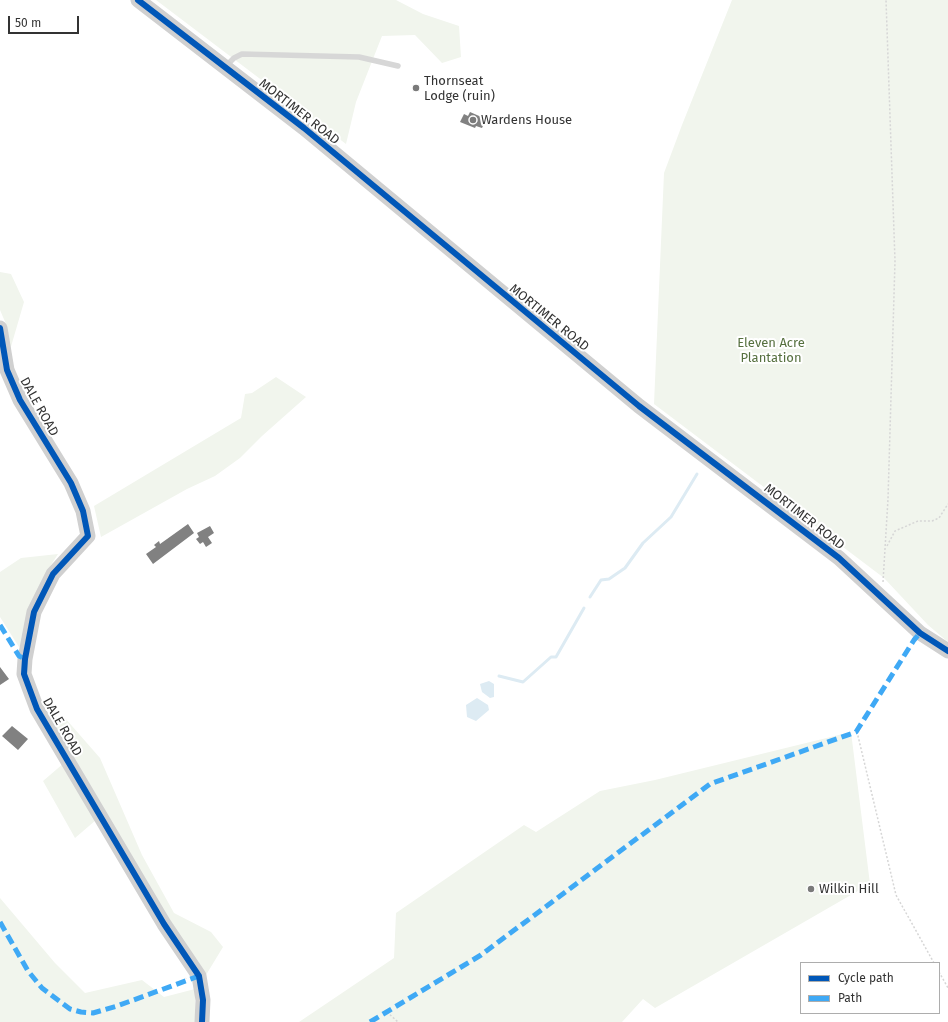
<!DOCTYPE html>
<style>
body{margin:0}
#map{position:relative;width:948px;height:1022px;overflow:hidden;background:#fff;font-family:"Fira Sans",sans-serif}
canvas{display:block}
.legend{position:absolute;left:800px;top:962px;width:140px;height:52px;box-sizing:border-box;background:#fff;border:1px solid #adadad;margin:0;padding:5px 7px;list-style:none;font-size:12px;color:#333}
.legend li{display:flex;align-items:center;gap:8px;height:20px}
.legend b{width:20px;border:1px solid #adadad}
.scale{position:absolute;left:8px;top:16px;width:71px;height:18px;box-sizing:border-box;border:2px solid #333;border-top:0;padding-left:5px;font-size:12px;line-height:14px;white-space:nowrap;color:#333;-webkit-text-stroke:3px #fff;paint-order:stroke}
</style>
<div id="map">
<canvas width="948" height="1022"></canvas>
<ul class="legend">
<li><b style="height:5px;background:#0057b8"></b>Cycle path</li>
<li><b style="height:5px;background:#3fa9f5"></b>Path</li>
</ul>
<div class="scale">50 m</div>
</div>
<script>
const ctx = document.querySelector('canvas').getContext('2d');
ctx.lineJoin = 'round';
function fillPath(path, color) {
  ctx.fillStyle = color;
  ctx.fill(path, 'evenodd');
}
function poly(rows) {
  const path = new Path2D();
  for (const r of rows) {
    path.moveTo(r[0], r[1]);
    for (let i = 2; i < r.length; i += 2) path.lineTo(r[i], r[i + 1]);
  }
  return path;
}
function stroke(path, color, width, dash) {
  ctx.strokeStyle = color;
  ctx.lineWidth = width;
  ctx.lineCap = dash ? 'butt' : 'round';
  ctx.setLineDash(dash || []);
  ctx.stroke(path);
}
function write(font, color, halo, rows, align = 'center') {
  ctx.font = font + ' "Fira Sans",sans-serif';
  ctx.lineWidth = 4;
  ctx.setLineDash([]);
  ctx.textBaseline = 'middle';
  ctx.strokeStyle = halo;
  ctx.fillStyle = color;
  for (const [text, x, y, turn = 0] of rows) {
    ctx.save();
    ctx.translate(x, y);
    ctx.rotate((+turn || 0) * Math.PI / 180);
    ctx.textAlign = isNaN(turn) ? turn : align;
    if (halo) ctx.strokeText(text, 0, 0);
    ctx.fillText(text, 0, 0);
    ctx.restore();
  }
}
const green = poly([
 [156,0,396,0,423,14,459,26,461,57,442,63,415,35,382,36,356,102,346,144],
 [732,0,948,0,948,642,928,625,884,578,654,404,664,173,682,125],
 [0,272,11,274,24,302,10,350,6,324,0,310],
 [276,377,306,397,262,436,240,458,215,476,187,489,101,537,94,506,241,418,245,394,252,393],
 [58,554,49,568,23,645,19,647,0,617,0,572,21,558],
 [65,718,100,758,142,855,174,913,211,932,223,947,206,975,205,975,167,920,50,722],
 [851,732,870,884,655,1008,643,999,622,1022,299,1022,394,958,396,913,524,825,536,832,600,791,655,780],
 [64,763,96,820,75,838,43,781],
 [0,898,55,963,85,993,142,980,164,997,195,989,195,1022,0,1022]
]);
const water = poly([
 [489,681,494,684,494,697,490,698,482,692,480,684],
 [477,698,488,705,489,710,476,721,467,717,466,705]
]);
const stream = poly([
 [590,597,601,580,609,579,625,568,643,543,671,517,697,474],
 [499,676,523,682,551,657,556,657,584,608]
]);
const building = poly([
 [470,112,486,119,482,128,476,126,475,128,460,122,464,114,468,116],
 [188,524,194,533,153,564,146,554,156,547,154,545,159,541,160,544],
 [210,526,214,533,208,537,212,543,206,547,203,542,200,544,196,539,199,537,197,533],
 [0,667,9,679,0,685],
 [12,726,28,739,18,750,2,736]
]);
const path = poly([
 [887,546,895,531,918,521,932,521,939,518,948,504],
 [883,582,888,499,895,261,886,0],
 [856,732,858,736,896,895,934,963],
 [939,972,948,988],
 [184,982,186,978],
 [387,1012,398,1022]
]);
const lane = poly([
 [226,66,234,58,242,54,359,57,398,66]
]);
const secondary = poly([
 [138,0,304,128,639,406,839,558,920,633,948,651],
 [0,328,7,370,20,400,71,483,83,511,88,536,53,574,34,612,25,659,24,674,37,709,164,924,199,976,203,1000,202,1022]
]);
const quiet = poly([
 [0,625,19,656,25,659],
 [0,922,28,971,42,988,70,1009,81,1012,93,1013,117,1006,199,976],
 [370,1022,481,955,710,784,856,732,914,640,920,633]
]);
const cycleway = poly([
 [138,0,304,128,639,406,839,558,920,633,948,651],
 [0,328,7,370,20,400,71,483,83,511,88,536,53,574,34,612,25,659,24,674,37,709,164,924,199,976,203,1000,202,1022]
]);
const markers = [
 [416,88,4,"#7a7a7a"],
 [473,120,4,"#7a7a7a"],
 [811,889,4,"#7a7a7a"]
];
const poiNames = [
 ["Thornseat",424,81],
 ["Lodge (ruin)",424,96],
 ["Wardens House",481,120],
 ["Wilkin Hill",819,889]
];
const streetNames = [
 ["MORTIMER ROAD",299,112,38],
 ["MORTIMER ROAD",549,318,39],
 ["DALE ROAD",39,407,61],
 ["MORTIMER ROAD",804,517,38],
 ["DALE ROAD",62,727,60]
];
const parkNames = [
 ["Eleven Acre",771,343],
 ["Plantation",771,358]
];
fillPath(green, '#f1f5ed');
fillPath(water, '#ddebf3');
stroke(stream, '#ddebf3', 3);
fillPath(building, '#818181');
stroke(path, '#d6d6d6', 1.5, [2, 2]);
stroke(lane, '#d7d7d7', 5.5);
stroke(secondary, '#d0d0d0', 15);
stroke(quiet, '#3fa9f5', 5, [10, 5]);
stroke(cycleway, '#0057b8', 6);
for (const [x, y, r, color] of markers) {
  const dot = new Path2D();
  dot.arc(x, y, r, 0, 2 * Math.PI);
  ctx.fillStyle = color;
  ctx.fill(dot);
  stroke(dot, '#fff', 1.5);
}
write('13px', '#333', '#fff', poiNames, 'left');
write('13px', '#333', '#fff', streetNames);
write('13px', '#56703f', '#fff', parkNames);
</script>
